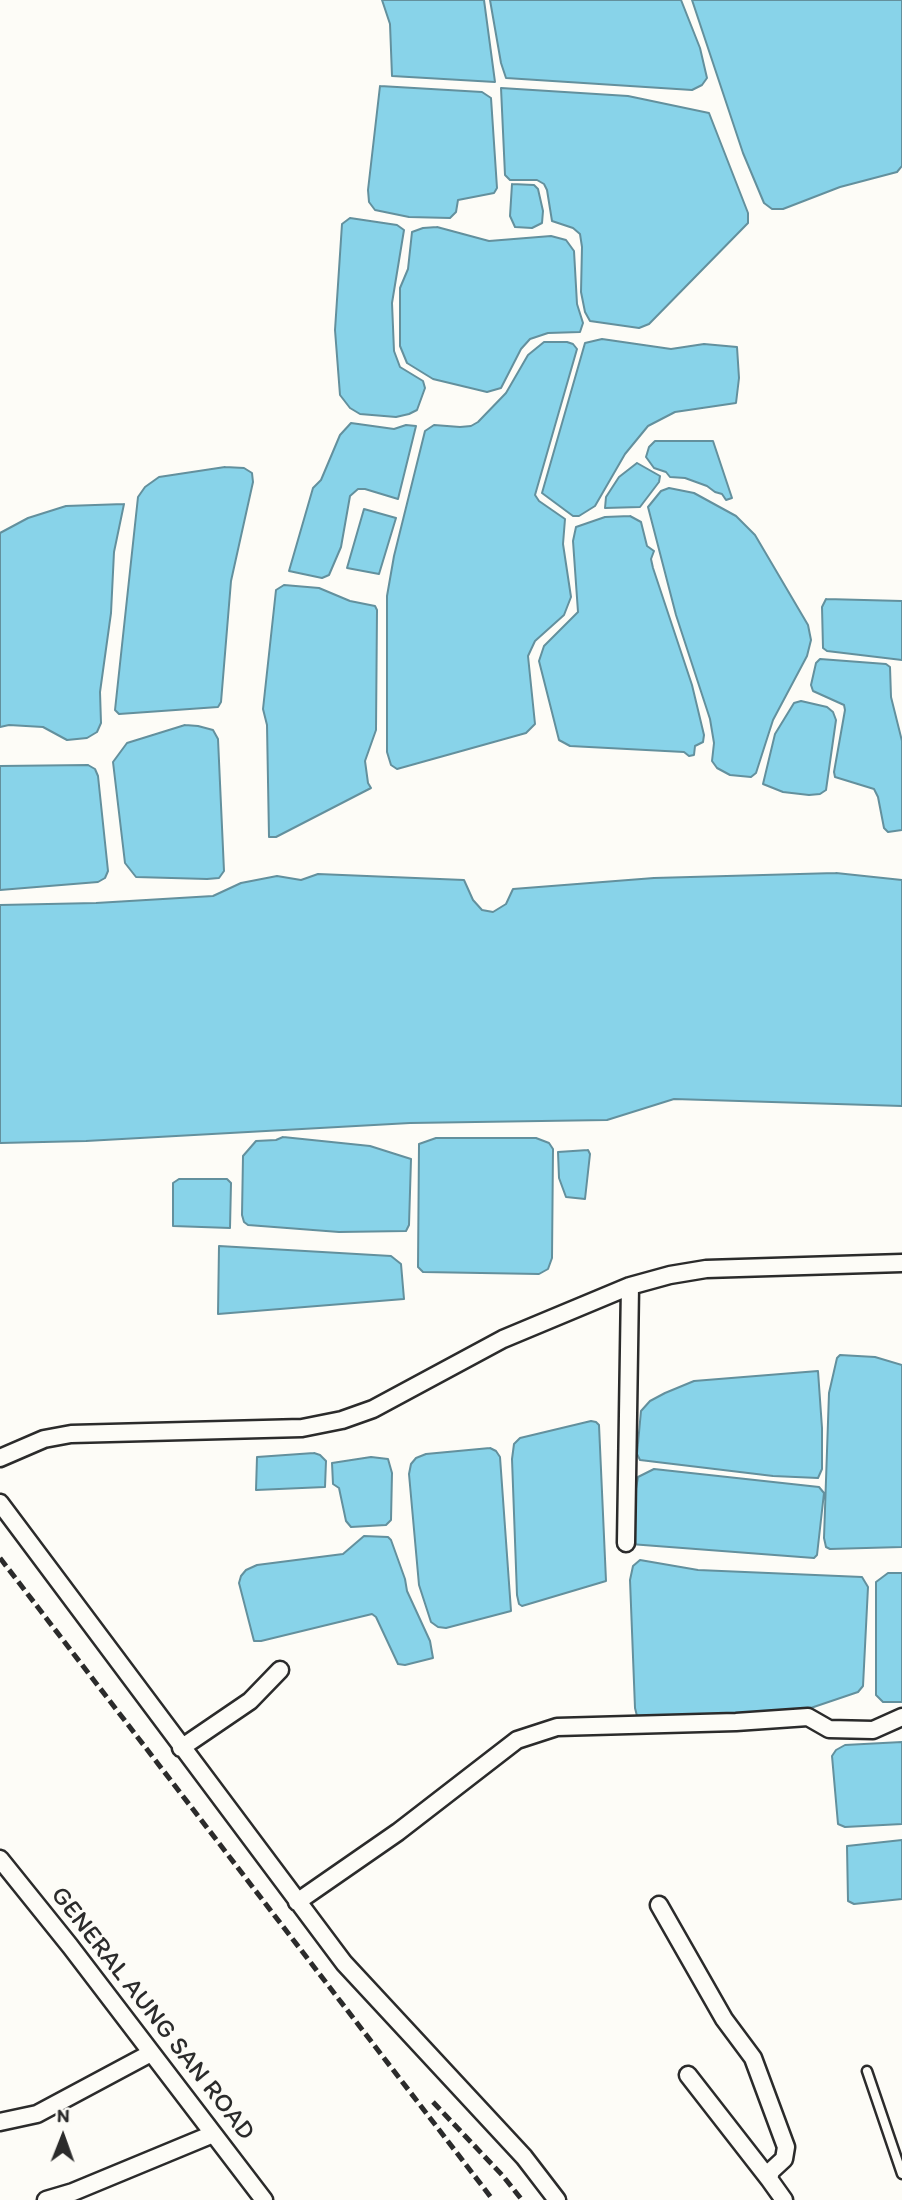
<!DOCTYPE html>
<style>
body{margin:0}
#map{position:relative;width:902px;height:2200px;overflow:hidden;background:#fdfcf7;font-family:Itim,sans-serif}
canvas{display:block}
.north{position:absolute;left:28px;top:2102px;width:70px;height:70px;-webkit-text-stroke:5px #fdfcf7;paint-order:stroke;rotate:1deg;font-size:19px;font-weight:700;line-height:28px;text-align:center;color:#2b2b2b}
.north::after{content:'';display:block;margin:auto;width:24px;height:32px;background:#2b2b2b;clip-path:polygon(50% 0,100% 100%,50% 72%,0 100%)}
</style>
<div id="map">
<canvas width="902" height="2200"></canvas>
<div class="north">N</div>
</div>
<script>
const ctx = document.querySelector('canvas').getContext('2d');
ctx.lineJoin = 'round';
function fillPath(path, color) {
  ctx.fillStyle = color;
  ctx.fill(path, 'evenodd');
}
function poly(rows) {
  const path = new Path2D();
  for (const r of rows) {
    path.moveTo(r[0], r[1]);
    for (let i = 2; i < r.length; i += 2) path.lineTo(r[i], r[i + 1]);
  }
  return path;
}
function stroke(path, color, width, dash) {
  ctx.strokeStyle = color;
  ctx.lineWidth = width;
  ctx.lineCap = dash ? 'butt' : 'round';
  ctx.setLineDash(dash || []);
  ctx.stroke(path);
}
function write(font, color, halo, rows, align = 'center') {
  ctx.font = font + ' Itim,sans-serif';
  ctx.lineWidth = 5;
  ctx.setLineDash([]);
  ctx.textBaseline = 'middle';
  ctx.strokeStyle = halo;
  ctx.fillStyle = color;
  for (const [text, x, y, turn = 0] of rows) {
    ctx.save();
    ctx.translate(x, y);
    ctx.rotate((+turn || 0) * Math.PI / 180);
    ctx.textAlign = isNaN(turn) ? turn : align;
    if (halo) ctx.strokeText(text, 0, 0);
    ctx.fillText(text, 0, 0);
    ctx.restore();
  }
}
const water = poly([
 [382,0,484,0,495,82,392,76,390,24,382,0],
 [490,0,681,0,700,48,707,78,702,85,692,90,506,78,501,63,490,0],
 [692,0,902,0,902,166,897,172,840,187,783,209,772,209,764,203,743,153,692,0],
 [380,86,482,92,491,98,497,188,494,193,458,200,456,212,450,218,409,217,375,210,369,202,368,190,380,86],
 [501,88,628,96,709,113,748,213,748,223,649,324,639,328,590,321,585,312,581,292,582,247,580,234,573,228,552,221,547,190,544,184,537,180,510,180,505,175,501,88],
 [512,184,534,185,538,189,543,211,542,223,532,228,515,227,510,216,512,184],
 [350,218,397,225,404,230,392,303,394,351,400,367,423,381,425,388,417,410,409,414,396,417,360,414,350,408,340,395,335,330,342,224,350,218],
 [437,227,489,241,551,236,566,240,574,251,577,304,583,323,580,332,548,333,530,339,521,349,501,388,487,392,433,379,407,363,400,346,400,288,408,269,412,232,423,228,437,227],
 [602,339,671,349,704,344,737,347,739,378,736,403,675,412,648,426,625,454,595,506,579,516,573,516,542,493,585,343,602,339],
 [544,342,567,342,573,344,577,349,535,495,539,501,565,519,563,544,571,597,564,615,535,641,528,656,535,724,526,733,397,769,391,765,387,752,387,596,394,556,425,431,434,425,460,427,471,426,478,422,506,393,528,355,544,342],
 [351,423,394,429,406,425,416,426,398,499,365,489,358,489,350,496,341,547,329,575,322,578,289,571,313,488,321,480,340,435,351,423],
 [655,441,713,441,732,498,726,500,722,494,715,492,707,486,685,478,670,477,666,472,654,468,646,457,649,447,655,441],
 [637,463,660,476,659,482,640,507,605,508,606,497,619,477,637,463],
 [225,467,244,468,252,473,253,482,231,581,221,702,218,707,119,714,115,710,138,497,145,487,159,477,225,467],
 [669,488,694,493,736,516,755,535,808,625,811,640,807,656,773,720,756,773,751,777,730,775,717,768,712,761,714,743,710,719,676,615,648,507,661,491,669,488],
 [124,504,114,552,111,613,100,692,101,723,97,732,87,738,67,740,43,727,9,725,0,727,0,533,28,518,66,506,124,504],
 [364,509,396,518,379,574,347,568,364,509],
 [630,516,641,522,647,546,654,551,651,559,653,568,692,685,704,735,703,742,695,746,694,755,689,756,684,752,570,746,559,740,539,661,544,646,578,612,573,541,576,527,605,517,630,516],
 [284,585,319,588,350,601,375,606,377,610,376,730,365,761,368,783,371,788,276,837,269,837,267,725,263,709,276,590,284,585],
 [826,599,902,601,902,660,827,651,823,648,822,607,826,599],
 [820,659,886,664,890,667,891,697,902,741,902,830,888,832,884,828,878,797,874,789,835,777,834,772,845,710,844,705,813,691,811,685,816,663,820,659],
 [801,701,827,707,833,712,836,720,826,790,820,794,809,795,783,792,763,784,775,734,794,703,801,701],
 [185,725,198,726,213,730,218,739,224,871,219,878,207,879,136,877,125,863,113,762,127,743,185,725],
 [88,765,95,769,98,776,108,871,105,878,98,882,0,890,0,766,88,765],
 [836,873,902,880,902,1106,674,1099,607,1120,410,1123,86,1141,0,1143,0,905,96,903,213,896,241,883,277,876,301,880,318,874,464,880,473,900,482,910,493,912,506,904,513,889,654,878,836,873],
 [283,1137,370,1146,411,1159,409,1225,406,1231,339,1232,248,1225,244,1222,242,1215,243,1156,256,1141,276,1140,283,1137],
 [436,1138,536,1138,549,1143,553,1149,552,1258,548,1269,539,1274,423,1272,418,1267,419,1144,436,1138],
 [588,1150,590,1154,585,1199,566,1197,559,1178,558,1152,588,1150],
 [179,1179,227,1179,231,1183,230,1228,173,1226,173,1183,179,1179],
 [219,1246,391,1256,401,1264,404,1299,218,1314,219,1246],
 [840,1355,875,1357,902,1365,902,1547,830,1549,826,1547,824,1538,829,1393,837,1358,840,1355],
 [818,1371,822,1428,822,1469,818,1478,773,1476,640,1460,637,1454,641,1411,650,1401,665,1393,694,1381,818,1371],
 [591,1421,596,1422,599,1425,606,1581,522,1606,519,1604,517,1595,512,1459,514,1444,520,1438,591,1421],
 [490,1448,496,1451,500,1457,511,1611,446,1628,438,1627,431,1622,419,1585,409,1474,411,1464,416,1458,426,1454,490,1448],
 [314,1453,320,1455,326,1461,325,1487,256,1490,257,1457,314,1453],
 [371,1457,388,1459,392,1473,391,1520,386,1525,351,1527,346,1521,339,1488,333,1484,332,1463,371,1457],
 [654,1469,819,1487,824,1493,817,1555,814,1558,630,1544,627,1541,638,1477,654,1469],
 [364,1536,388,1537,391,1540,405,1579,407,1591,430,1641,433,1658,405,1665,398,1664,376,1617,372,1614,261,1641,254,1641,239,1583,241,1576,246,1570,257,1565,343,1554,364,1536],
 [640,1560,698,1570,862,1577,868,1587,863,1686,858,1692,793,1714,643,1721,637,1716,635,1708,630,1580,633,1566,640,1560],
 [888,1573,902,1573,902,1702,883,1702,876,1695,876,1582,888,1573],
 [902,1742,902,1824,845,1827,838,1824,832,1756,836,1750,845,1745,902,1742],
 [902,1840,902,1899,854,1904,848,1901,847,1846,902,1840]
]);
const service = poly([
 [867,2071,902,2174]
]);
const minor = poly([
 [0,1458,44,1439,71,1434,302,1428,342,1420,373,1409,503,1339,630,1286,670,1275,706,1269,902,1263],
 [0,1503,344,1963,524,2157,557,2200],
 [626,1543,630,1286],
 [181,1748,250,1701,280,1670],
 [0,1859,70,1946,264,2200],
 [297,1902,398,1832,517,1740,557,1727,736,1722,808,1717,829,1729,873,1730,902,1717],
 [659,1905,724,2019,753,2058,786,2147,784,2159,771,2171,769,2179,784,2200],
 [688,2075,769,2179],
 [0,2122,37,2114,151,2053],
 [46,2200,73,2192,213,2134]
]);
const rail = poly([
 [0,1558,493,2200],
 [433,2102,503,2176,522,2200]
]);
const streetNames = [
 ["GENERAL AUNG SAN ROAD",152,2014,52]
];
fillPath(water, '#88d3e9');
stroke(water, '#63909d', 2);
stroke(service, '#2b2b2b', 13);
stroke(minor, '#2b2b2b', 21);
stroke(service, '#fdfcf7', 8);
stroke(minor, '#fdfcf7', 16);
stroke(rail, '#2b2b2b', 5, [10, 5]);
write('26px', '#2b2b2b', '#fdfcf7', streetNames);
</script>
